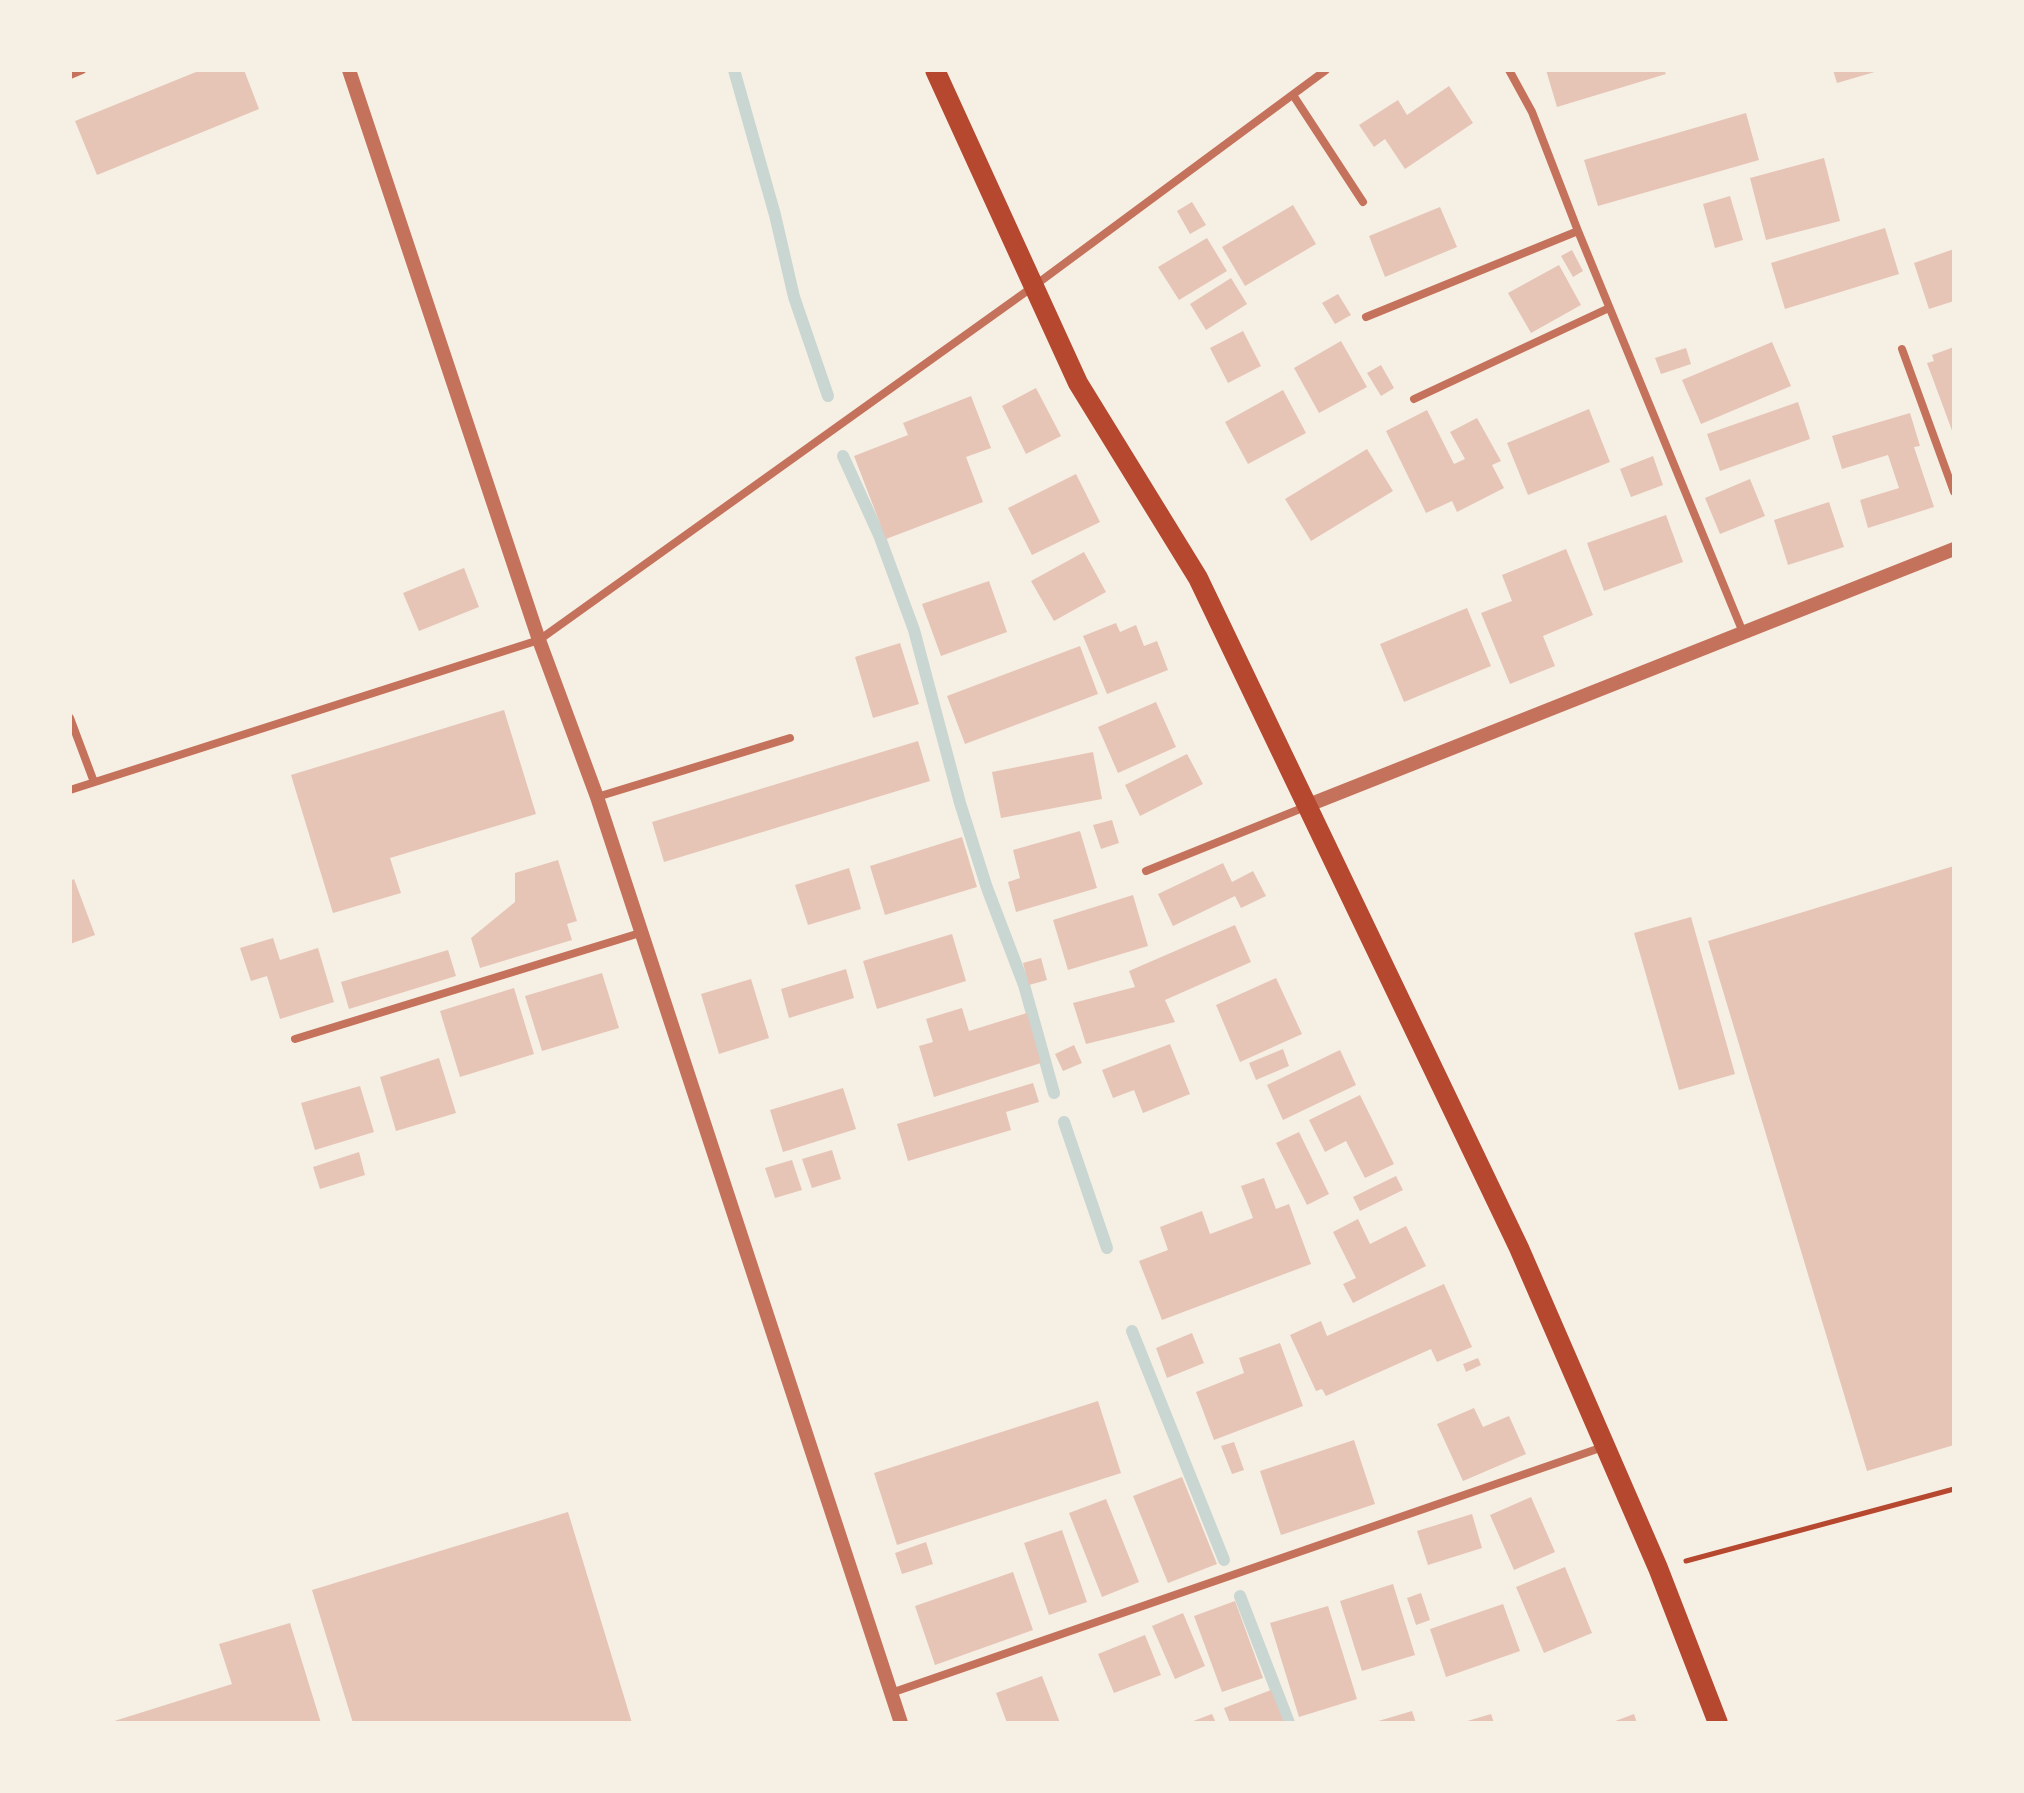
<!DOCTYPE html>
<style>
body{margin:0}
#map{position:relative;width:2024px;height:1793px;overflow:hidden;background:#f6efe4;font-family:"Source Sans 3",sans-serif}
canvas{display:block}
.frame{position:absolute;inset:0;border:72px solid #f6efe4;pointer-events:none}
</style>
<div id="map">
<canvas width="2024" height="1793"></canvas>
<div class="frame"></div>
</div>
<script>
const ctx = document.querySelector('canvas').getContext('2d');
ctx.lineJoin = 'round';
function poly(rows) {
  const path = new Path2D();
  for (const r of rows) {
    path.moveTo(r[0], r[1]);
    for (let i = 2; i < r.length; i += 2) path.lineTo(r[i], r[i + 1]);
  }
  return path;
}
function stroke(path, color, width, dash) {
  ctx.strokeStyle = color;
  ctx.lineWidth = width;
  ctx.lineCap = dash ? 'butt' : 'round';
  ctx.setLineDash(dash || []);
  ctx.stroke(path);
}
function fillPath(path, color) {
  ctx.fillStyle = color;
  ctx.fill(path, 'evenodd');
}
const stream = poly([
 [734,70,775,215,794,297,828,396],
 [843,456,879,535,914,630,960,803,987,888,1024,985,1054,1093],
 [1064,1122,1107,1248],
 [1132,1331,1224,1560],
 [1240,1596,1289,1723]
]);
const building = poly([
 [201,70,244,70,259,109,97,175,75,121],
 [1546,70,1664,70,1666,74,1557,107],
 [1833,70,1878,70,1878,71,1837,83],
 [1449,86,1473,123,1405,169,1385,139,1374,147,1359,125,1398,100,1407,115],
 [1746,113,1759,160,1598,206,1584,160],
 [1824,158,1840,221,1766,240,1750,178],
 [1730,196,1743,240,1715,248,1703,204],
 [1192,202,1206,225,1190,234,1177,211],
 [1293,205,1316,244,1245,286,1222,247],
 [1440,207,1457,247,1385,277,1369,236],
 [1885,228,1899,274,1785,309,1771,263],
 [1207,238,1227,271,1179,300,1158,267],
 [1954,249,1954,301,1929,309,1914,263],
 [1572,250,1583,271,1573,277,1561,256],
 [1559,265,1581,305,1531,333,1508,293],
 [1231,278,1247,304,1206,330,1190,304],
 [1338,294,1351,315,1335,324,1322,303],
 [1243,331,1261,366,1228,383,1210,348],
 [1341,341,1367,387,1319,413,1294,368],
 [1772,342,1791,386,1701,424,1682,380],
 [1954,347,1954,436,1927,363,1934,361,1932,355],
 [1686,348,1691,364,1661,374,1655,358],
 [1381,365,1394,388,1381,396,1367,373],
 [1036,388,1061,436,1026,454,1002,406],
 [1283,390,1306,433,1248,464,1225,422],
 [971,396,991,448,966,457,983,502,886,539,854,456,908,435,903,423],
 [1798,402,1810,439,1720,471,1707,434],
 [1589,409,1610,462,1528,495,1507,443],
 [1427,410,1454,464,1465,459,1450,432,1477,418,1501,461,1492,465,1504,488,1457,512,1452,501,1426,513,1386,431],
 [1910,413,1920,446,1914,447,1934,507,1868,528,1860,500,1899,488,1888,455,1842,469,1832,436],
 [1367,449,1393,491,1311,541,1285,499],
 [1653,456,1663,485,1631,497,1620,469],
 [1076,474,1100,522,1032,555,1008,508],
 [1750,479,1765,516,1720,534,1705,498],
 [1829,502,1844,547,1788,565,1774,520],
 [1666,515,1683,562,1604,591,1587,543],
 [1566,549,1593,615,1543,636,1555,666,1510,684,1481,613,1512,601,1502,575],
 [1084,552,1106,592,1054,621,1031,581],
 [464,568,479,607,419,631,403,593],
 [989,581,1007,632,941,656,922,604],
 [1467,608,1491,666,1404,702,1380,644],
 [1116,623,1120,632,1136,625,1144,646,1157,641,1168,670,1107,694,1083,636],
 [900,643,919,704,873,718,855,657],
 [1080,646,1098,694,965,744,947,696],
 [1156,702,1176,747,1118,773,1098,727],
 [504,710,536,814,390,858,401,893,333,913,291,775],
 [918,741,930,781,664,862,652,822],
 [1093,752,1102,799,1001,818,992,772],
 [1187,754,1203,784,1140,816,1125,785],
 [1112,820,1119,843,1101,849,1093,825],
 [1080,831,1097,888,1016,912,1008,882,1020,878,1013,850],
 [962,837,977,887,885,915,870,866],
 [558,860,577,921,567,924,572,940,480,968,471,938,515,902,515,873],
 [1223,863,1232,882,1253,871,1266,896,1241,908,1235,896,1173,926,1158,894],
 [1954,866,1954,1445,1867,1471,1708,941],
 [849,868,861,909,808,925,795,885],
 [74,879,95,935,70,944,70,881],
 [1133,895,1148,946,1068,970,1053,920],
 [1691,917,1735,1074,1679,1090,1634,933],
 [1235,925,1251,962,1165,1000,1175,1022,1086,1044,1073,1003,1135,987,1129,971],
 [952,934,966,981,877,1009,863,961],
 [273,938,280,960,318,948,334,1002,280,1019,267,976,251,981,240,948],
 [448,950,456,976,349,1009,341,982],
 [1041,958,1047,980,1029,985,1023,963],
 [846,969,854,998,789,1018,781,989],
 [602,973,619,1028,542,1051,525,996],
 [1276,978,1302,1034,1240,1062,1216,1005],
 [751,979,769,1038,719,1054,701,994],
 [514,988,534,1054,460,1077,440,1011],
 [962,1008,969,1031,1027,1013,1041,1063,934,1097,919,1046,933,1042,926,1019],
 [1170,1044,1190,1094,1143,1113,1134,1090,1113,1098,1102,1070],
 [1074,1045,1082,1063,1063,1071,1055,1054],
 [1283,1049,1289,1066,1256,1080,1249,1063],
 [1340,1050,1356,1085,1283,1120,1267,1085],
 [439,1058,456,1113,396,1131,380,1077],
 [1033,1083,1039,1102,1006,1112,1011,1130,908,1161,897,1124],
 [360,1086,374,1132,315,1150,301,1103],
 [843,1088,856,1129,783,1152,770,1110],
 [1360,1095,1394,1164,1365,1178,1346,1141,1325,1152,1309,1120],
 [1299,1132,1329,1194,1307,1205,1276,1143],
 [832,1150,841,1179,812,1188,802,1159],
 [359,1152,365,1175,320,1189,313,1167],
 [792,1160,802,1190,775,1198,765,1168],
 [1396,1176,1403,1190,1360,1211,1353,1197],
 [1264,1178,1276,1209,1289,1204,1311,1264,1162,1320,1139,1261,1168,1250,1160,1227,1202,1211,1210,1234,1253,1218,1241,1186],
 [1358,1219,1370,1244,1406,1226,1426,1266,1353,1303,1343,1284,1356,1278,1333,1232],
 [1444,1284,1472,1347,1437,1362,1431,1349,1326,1396,1322,1389,1316,1391,1290,1335,1321,1321,1327,1336],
 [1192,1333,1204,1363,1167,1378,1156,1348],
 [1280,1343,1303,1406,1214,1440,1196,1392,1244,1373,1239,1358],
 [1478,1358,1481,1365,1466,1372,1463,1364],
 [1098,1401,1121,1473,897,1545,874,1473],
 [1474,1408,1483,1427,1509,1416,1526,1454,1463,1481,1437,1424],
 [1354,1440,1375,1504,1281,1535,1260,1471],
 [1234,1442,1244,1470,1232,1474,1221,1446],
 [1182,1477,1217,1564,1168,1583,1133,1496],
 [1531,1497,1555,1552,1514,1570,1490,1515],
 [1106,1499,1139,1582,1102,1597,1069,1513],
 [568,1512,632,1723,353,1723,312,1590],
 [1472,1514,1482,1548,1428,1565,1417,1531],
 [1062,1530,1087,1602,1049,1615,1024,1543],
 [926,1542,933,1564,902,1574,895,1553],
 [1565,1567,1592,1633,1544,1653,1516,1587],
 [1013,1572,1033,1630,935,1665,915,1606],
 [1393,1584,1415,1655,1362,1671,1340,1601],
 [1421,1593,1430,1620,1416,1625,1407,1598],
 [1235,1601,1263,1678,1222,1692,1194,1616],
 [1503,1604,1520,1651,1446,1677,1430,1629],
 [1328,1606,1357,1699,1299,1717,1270,1623],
 [1183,1613,1205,1666,1175,1679,1152,1626],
 [290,1623,321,1723,108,1723,232,1684,219,1644],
 [1145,1635,1161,1675,1114,1693,1098,1654],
 [1042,1676,1060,1723,1007,1723,996,1693],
 [1271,1690,1284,1723,1230,1723,1224,1708],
 [1412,1711,1416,1723,1376,1723,1375,1722],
 [1212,1714,1216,1723,1188,1723],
 [1491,1714,1494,1723,1464,1723,1464,1722],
 [1634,1714,1637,1723,1610,1723]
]);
const path = poly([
 [1686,1561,1954,1489]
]);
const minor = poly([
 [1509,70,1532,112,1578,231,1742,630],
 [70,75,82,70],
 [1293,95,1363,202],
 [1366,317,1578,231],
 [1902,349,1954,492],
 [1414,399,1609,308],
 [70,718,94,782],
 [70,790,539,640,1034,286,1326,70],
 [597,797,790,738],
 [1146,871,1305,807],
 [295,1039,640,933],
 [891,1693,1603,1447]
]);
const tertiary = poly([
 [349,70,539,640,597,797,901,1723],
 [1306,806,1954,549]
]);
const primary = poly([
 [935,70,1078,383,1198,578,1519,1248,1658,1568,1718,1723]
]);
stroke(stream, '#c9d6d2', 12);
fillPath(building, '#e6c5b7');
stroke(path, '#b5482f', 5);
stroke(minor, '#c5725c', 8);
stroke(tertiary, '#c5725c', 14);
stroke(primary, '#b5482f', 20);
</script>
